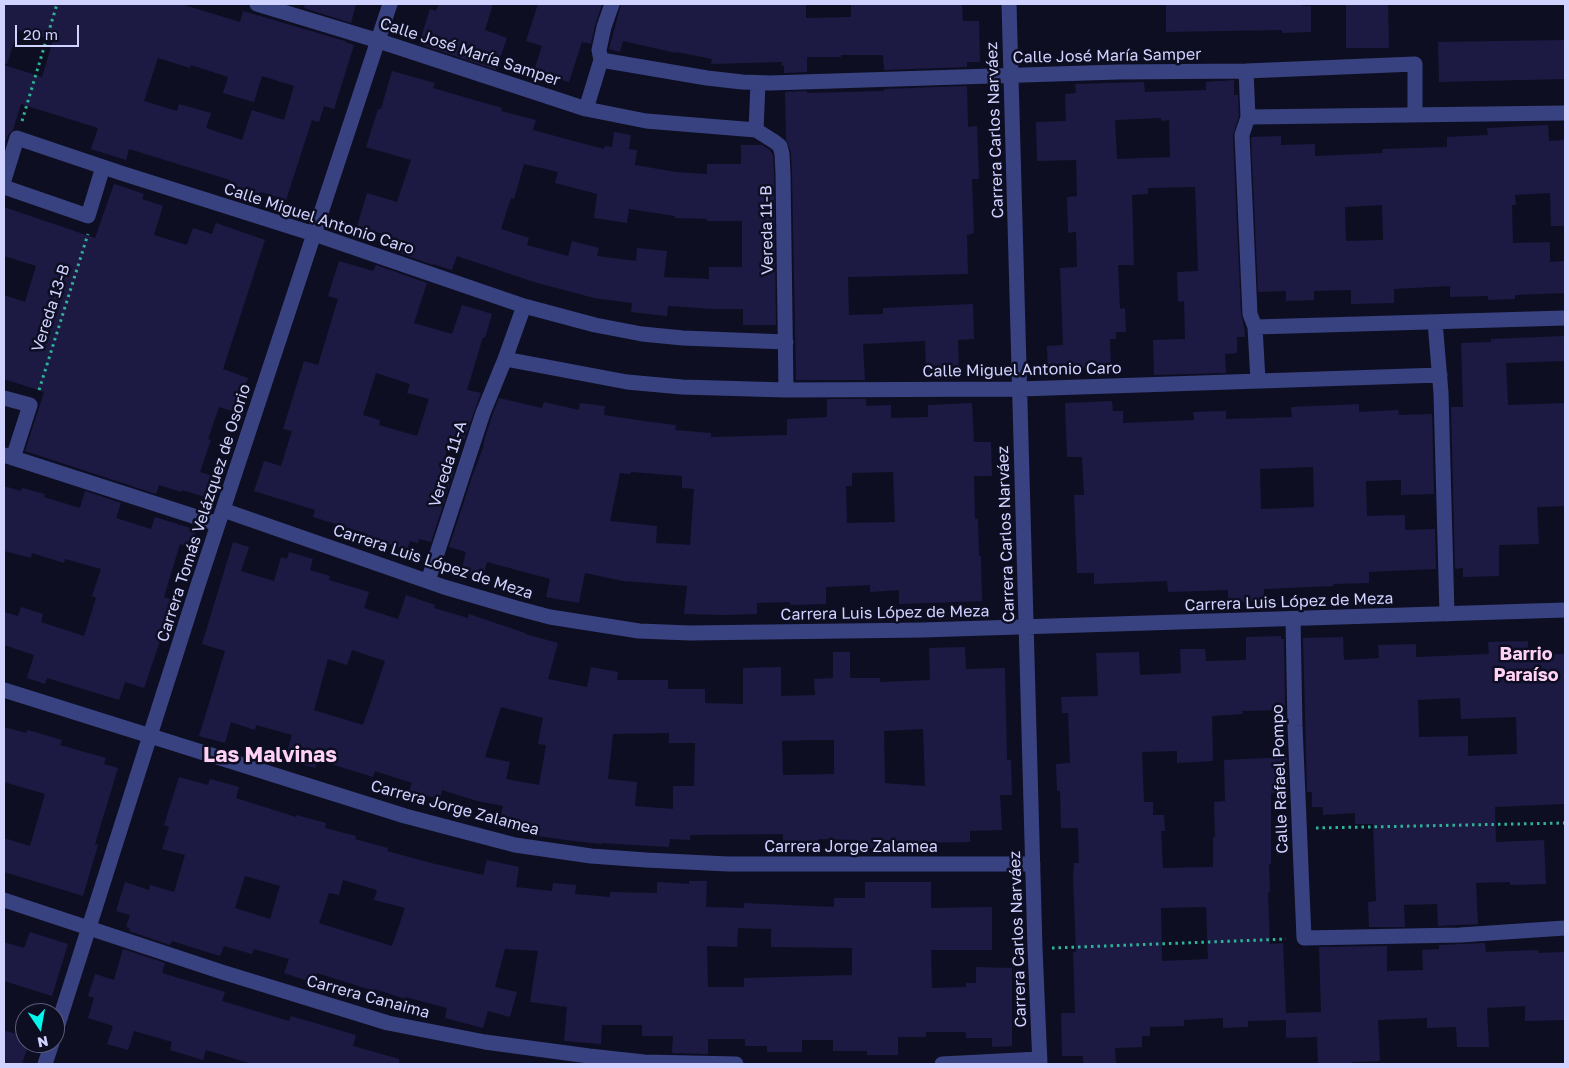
<!DOCTYPE html>
<meta charset="utf-8">
<style>
body{margin:0}
#map{position:relative;width:1569px;height:1068px;overflow:hidden;background:#0e0e22;font-family:"Golos Text",sans-serif}
canvas{display:block}
.frame{position:absolute;inset:0;border:5px solid #d0d2ff;pointer-events:none}
.north{position:absolute;left:15px;top:1003px;width:50px;height:50px;box-sizing:border-box;background:#0e0e22;border:1px solid #5c5c7a;border-radius:50%;rotate:168deg;font-size:14px;font-weight:700;line-height:20px;text-align:center;color:#d0d2ff}
.north::after{content:'';display:block;margin:auto;width:18px;height:22px;background:#03f8eb;clip-path:polygon(50% 0,100% 100%,50% 72%,0 100%)}
.scale{position:absolute;left:15px;top:25px;width:64px;height:22px;box-sizing:border-box;border:2px solid #d0d2ff;border-top:0;padding-left:6px;font-size:15px;line-height:18px;white-space:nowrap;color:#d0d2ff;-webkit-text-stroke:4px #0e0e22;paint-order:stroke}
</style>
<div id="map">
<canvas width="1569" height="1068"></canvas>
<div class="frame"></div>
<div class="north">N</div>
<div class="scale">20 m</div>
</div>
<script>
const ctx = document.querySelector('canvas').getContext('2d');
ctx.lineJoin = 'round';
function fillPath(path, color) {
  ctx.fillStyle = color;
  ctx.fill(path, 'evenodd');
}
function poly(rows) {
  const path = new Path2D();
  for (const r of rows) {
    path.moveTo(r[0], r[1]);
    for (let i = 2; i < r.length; i += 2) path.lineTo(r[i], r[i + 1]);
  }
  return path;
}
function stroke(path, color, width, dash) {
  ctx.strokeStyle = color;
  ctx.lineWidth = width;
  ctx.lineCap = dash ? 'butt' : 'round';
  ctx.setLineDash(dash || []);
  ctx.stroke(path);
}
function write(font, color, halo, rows, align = 'center') {
  ctx.font = font + ' "Golos Text",sans-serif';
  ctx.lineWidth = 5;
  ctx.setLineDash([]);
  ctx.textBaseline = 'middle';
  ctx.strokeStyle = halo;
  ctx.fillStyle = color;
  for (const [text, x, y, turn = 0] of rows) {
    ctx.save();
    ctx.translate(x, y);
    ctx.rotate((+turn || 0) * Math.PI / 180);
    ctx.textAlign = isNaN(turn) ? turn : align;
    if (halo) ctx.strokeText(text, 0, 0);
    ctx.fillText(text, 0, 0);
    ctx.restore();
  }
}
const building = poly([
 [4,4,181,4,240,22,243,11,345,41,345,42,354,45,334,109,324,106,319,122,312,120,286,200,261,192,257,203,225,194,230,180,129,149,126,160,91,149,98,128,21,104,13,130,8,135,4,146,4,65,42,77,53,40,18,30,7,64,4,64],
 [158,58,190,68,191,65,228,77,223,93,254,102,262,76,294,86,284,120,252,110,242,140,206,128,211,113,179,104,177,111,144,101],
 [305,4,356,4,351,23,304,8],
 [439,4,493,4,485,30,507,38,496,70,419,44,430,9,436,11],
 [538,4,602,4,595,25,591,44,582,42,569,82,534,71,542,46,526,41],
 [621,4,806,4,806,18,851,17,851,4,962,4,963,21,979,21,980,62,967,62,967,67,884,70,883,55,841,55,841,57,807,57,807,72,784,73,784,66,782,66,782,62,711,64,712,59,677,52,676,53,623,41,620,52,609,49],
 [1166,4,1302,4,1302,6,1311,6,1311,32,1282,33,1282,30,1166,32],
 [1346,4,1388,4,1389,48,1346,48],
 [1565,40,1565,79,1439,82,1438,42],
 [392,71,435,83,433,88,502,108,501,111,536,120,533,130,566,139,604,149,605,146,612,147,614,132,631,135,629,149,637,150,635,165,676,172,707,174,707,164,741,164,741,145,762,145,770,150,773,155,774,174,776,325,743,325,743,309,715,309,668,306,667,316,631,312,632,303,594,298,534,282,457,256,452,270,433,264,433,265,382,247,386,235,357,226,367,193,397,202,411,160,366,147,378,109,381,109],
 [524,164,558,172,555,183,597,194,594,218,627,223,629,209,675,216,675,218,707,219,707,221,742,221,742,267,709,267,709,279,664,277,667,251,637,248,636,261,597,256,599,248,572,241,568,256,527,245,529,238,501,229,511,198,514,199],
 [1234,80,1234,95,1238,95,1239,116,1233,135,1241,314,1244,326,1245,337,1237,337,1237,353,1225,354,1226,373,1154,375,1153,340,1185,339,1184,301,1178,302,1177,272,1198,271,1195,187,1148,188,1148,194,1132,195,1134,265,1118,265,1120,309,1125,308,1126,332,1116,332,1116,339,1110,339,1111,367,1066,368,1066,374,1048,375,1047,346,1063,345,1060,268,1077,267,1076,232,1068,233,1067,197,1077,196,1076,160,1037,161,1036,122,1066,121,1065,94,1076,93,1075,84,1144,82,1145,92,1206,90,1206,82],
 [1161,118,1161,121,1169,120,1170,157,1117,159,1115,120],
 [967,86,968,127,977,126,979,179,972,179,974,233,967,235,968,274,848,277,849,315,883,314,883,308,973,304,974,339,958,340,959,370,926,371,925,341,863,344,865,380,796,380,792,174,791,152,786,139,785,92,807,91,807,93,884,91,884,89],
 [1548,125,1549,141,1565,140,1565,226,1551,226,1550,193,1515,195,1516,205,1512,205,1513,243,1550,242,1550,262,1565,261,1565,293,1515,295,1515,299,1488,300,1488,296,1450,297,1450,286,1394,289,1394,303,1351,304,1351,290,1314,291,1314,300,1286,301,1286,291,1258,292,1251,137,1281,136,1281,145,1315,144,1315,156,1383,153,1382,149,1447,147,1447,137,1488,135,1487,128],
 [1382,205,1383,240,1346,241,1345,207],
 [114,184,144,194,142,199,163,206,154,235,187,245,193,228,212,234,216,223,265,240,223,369,248,378,236,412,219,407,208,439,211,440,200,472,215,477,208,498,182,490,181,492,159,485,156,494,25,451,44,392,4,379,4,295,25,302,36,266,4,256,4,207,95,238],
 [339,261,373,271,376,265,427,283,414,323,452,334,462,305,492,314,485,338,483,337,467,390,481,393,464,440,451,436,442,467,454,471,431,542,419,539,418,543,410,541,407,550,367,537,368,534,313,517,315,510,254,491,264,461,281,466,292,431,283,429,304,361,318,365,338,299,328,296],
 [376,373,410,384,407,393,429,399,417,436,379,425,380,420,363,415],
 [1565,336,1565,361,1506,363,1508,405,1565,403,1565,506,1537,507,1539,544,1499,545,1499,576,1463,577,1463,568,1455,569,1451,407,1463,407,1461,343,1491,342,1491,339],
 [499,398,542,408,544,402,579,410,580,403,605,406,604,415,651,422,676,425,675,430,711,433,711,437,787,435,787,419,827,417,827,399,866,399,866,406,891,405,891,418,928,417,928,405,972,403,974,442,991,442,992,476,974,476,975,519,978,519,979,556,981,556,982,601,899,604,899,590,870,592,870,585,826,587,826,604,790,605,790,602,757,603,757,614,723,615,684,614,687,586,623,581,585,573,579,603,546,597,550,579,487,562,483,578,461,572,466,552,449,547,472,477,484,445,483,444,492,416],
 [631,472,682,476,682,488,694,489,690,545,656,543,657,526,610,521,620,473,631,474],
 [893,472,895,522,847,523,846,486,852,486,852,473],
 [1112,401,1113,411,1123,411,1123,423,1194,420,1193,412,1226,411,1226,419,1292,417,1291,407,1359,404,1359,412,1398,410,1399,415,1432,414,1434,494,1401,495,1401,480,1366,481,1367,516,1405,515,1405,530,1435,529,1436,569,1369,572,1369,583,1333,584,1334,586,1264,589,1264,601,1228,602,1228,590,1168,592,1167,581,1094,584,1094,573,1077,573,1074,495,1084,495,1082,457,1067,457,1065,403],
 [1313,467,1314,507,1261,509,1260,469],
 [4,486,21,491,22,488,45,494,44,497,80,508,85,491,121,503,116,518,151,529,155,517,196,530,191,547,180,544,164,597,173,600,167,620,171,621,164,643,160,641,144,688,125,682,119,700,47,678,45,684,27,678,34,655,4,645,4,612,18,616,21,607,43,614,41,622,84,636,96,598,92,596,101,569,65,559,64,563,32,553,31,558,4,551],
 [233,542,249,547,241,571,274,581,281,557,287,559,289,552,313,559,310,570,330,576,329,580,369,592,364,608,398,619,406,595,435,605,434,608,468,618,469,614,525,633,525,634,558,643,548,679,587,687,591,667,618,672,617,680,668,680,668,689,705,689,705,703,743,704,743,668,781,667,781,696,815,695,814,679,833,678,833,652,850,652,850,678,880,678,880,682,930,680,929,648,965,647,966,669,1005,668,1007,760,1011,760,1012,795,1000,795,1002,830,970,831,970,842,923,843,884,840,884,848,858,848,858,840,818,839,818,842,783,843,783,834,690,835,690,840,670,839,669,847,602,843,602,844,566,840,531,835,532,830,499,823,503,806,477,801,442,790,440,799,409,791,412,783,375,771,373,777,318,760,315,768,285,759,292,735,256,725,255,730,231,722,225,743,199,736,225,651,202,644],
 [352,650,385,661,363,725,314,710,328,659,347,665],
 [501,707,543,718,538,744,546,745,539,785,506,779,510,762,485,757],
 [923,729,925,786,885,783,884,731],
 [669,733,669,743,695,743,694,786,673,786,673,809,635,806,637,782,608,779,613,734],
 [811,740,834,740,834,774,783,775,782,741],
 [1281,636,1281,639,1284,639,1285,710,1242,711,1243,714,1212,716,1213,761,1177,763,1177,751,1142,752,1144,802,1153,802,1153,815,1164,815,1165,831,1161,831,1163,868,1213,867,1213,837,1215,837,1214,802,1225,801,1224,760,1287,757,1288,792,1271,793,1271,864,1269,864,1270,892,1268,892,1270,944,1283,943,1286,1013,1321,1012,1319,947,1387,946,1387,971,1423,970,1422,950,1439,949,1439,945,1485,943,1486,952,1538,950,1538,953,1565,952,1565,1020,1525,1021,1525,1006,1487,1008,1489,1047,1457,1047,1456,1027,1427,1028,1427,1018,1378,1020,1380,1061,1352,1062,1352,1064,1318,1064,1317,1037,1286,1038,1286,1020,1248,1021,1248,1027,1223,1028,1223,1018,1184,1020,1184,1026,1150,1027,1150,1036,1142,1036,1142,1047,1115,1048,1116,1064,1083,1064,1083,1056,1062,1056,1061,1013,1075,1013,1073,952,1076,952,1073,877,1074,863,1079,863,1078,828,1061,828,1060,791,1057,791,1056,764,1070,763,1068,713,1062,713,1061,697,1098,696,1096,653,1139,652,1140,675,1181,673,1180,649,1205,649,1206,661,1246,660,1246,637],
 [1206,907,1208,959,1162,961,1161,908],
 [1343,637,1344,660,1379,658,1378,645,1416,644,1416,657,1489,654,1488,642,1528,641,1528,655,1565,654,1565,696,1564,696,1565,804,1495,807,1496,842,1544,840,1546,884,1510,885,1510,882,1476,883,1478,924,1438,926,1437,904,1404,905,1405,927,1369,927,1368,902,1376,901,1373,824,1355,824,1355,813,1323,815,1323,807,1312,807,1312,792,1307,792,1303,638],
 [1460,698,1461,719,1516,717,1517,754,1468,756,1468,736,1419,737,1418,700],
 [4,727,26,733,28,730,62,740,60,745,106,758,104,764,118,768,95,844,98,845,83,896,4,872,4,838,30,846,45,794,4,782],
 [179,777,208,785,210,779,239,787,236,798,296,817,296,815,326,823,325,828,356,836,355,839,388,848,387,851,431,863,483,875,487,860,519,867,516,887,552,891,553,883,576,885,575,894,610,897,610,892,657,893,657,882,689,884,689,881,707,881,706,907,744,908,744,903,834,907,834,898,865,898,865,882,931,882,931,908,992,907,992,950,931,950,932,988,966,987,966,983,976,983,976,967,1012,968,1012,1046,992,1047,992,1038,966,1038,966,1032,926,1032,926,1037,898,1037,898,1055,867,1055,867,1051,833,1051,833,1040,802,1040,802,1052,767,1052,767,1046,745,1046,745,1039,708,1039,708,1054,672,1053,673,1036,642,1036,642,1025,602,1025,601,1044,564,1041,567,1007,530,1002,538,951,505,949,495,987,517,992,510,1017,488,1011,483,1028,445,1018,447,1008,405,997,405,999,375,989,374,991,317,973,314,983,284,973,289,959,254,949,252,954,224,946,220,956,172,941,170,945,129,931,130,928,126,927,130,915,116,911,125,882,149,890,150,885,174,892,185,855,162,849,169,827,164,825],
 [245,876,280,886,270,919,235,908],
 [343,880,377,890,374,900,405,908,392,946,319,923,329,893,339,895],
 [738,928,771,929,771,947,852,948,852,975,744,978,744,987,708,987,707,946,737,947],
 [30,932,68,944,52,996,4,981,4,942,24,948],
 [123,949,165,963,162,973,225,992,222,1001,289,1021,291,1016,356,1035,353,1046,399,1059,399,1064,252,1064,206,1050,203,1060,170,1050,172,1042,134,1031,128,1050,107,1044,113,1026,88,1018,94,998,88,996,95,974,114,980],
 [6,1031,25,1036,25,1043,29,1043,22,1064,4,1064,4,1039]
]);
const path = poly([
 [22,121,57,4],
 [39,390,88,234],
 [1316,828,1565,823],
 [1052,948,1286,939]
]);
const minor = poly([
 [257,4,379,41,586,109,646,121,756,130,775,142,780,146,782,154,783,174,786,390],
 [1009,4,1035,949,1040,1064],
 [601,60,707,78,742,82,770,83,1118,72,1246,71,1415,64,1415,114],
 [601,60,599,50,604,27,612,4],
 [1246,71,1248,117,1242,135,1250,314,1255,327,1258,381],
 [586,109,601,60],
 [1248,117,1565,113],
 [756,130,758,83],
 [4,180,17,138,121,173,314,234,524,306,595,325,642,334,683,338,786,342],
 [4,187,88,216,103,167],
 [1435,322,1441,393,1447,614],
 [1255,327,1565,318],
 [505,359,627,382,682,387,786,390,1020,389,1440,375],
 [4,398,30,405,13,458],
 [4,455,218,524],
 [223,510,444,587,516,608,550,617,639,631,690,633,922,630,1565,610],
 [428,581,483,413,505,359,524,306],
 [1293,619,1295,726,1304,938,1460,935,1565,928],
 [4,690,405,816,515,845,591,856,646,860,728,864,1033,864],
 [4,900,222,972,388,1023,485,1042,589,1056,644,1062,736,1064],
 [55,1034,197,588,390,4],
 [45,1064,52,1043],
 [942,1064,1039,1059]
]);
const streetNames = [
 ["Calle José María Samper",470,52,18],
 ["Calle José María Samper",1107,56,-1],
 ["Carrera Carlos Narváez",995,130,-92],
 ["Calle Miguel Antonio Caro",319,219,18],
 ["Vereda 11-B",767,230,-91],
 ["Vereda 13-B",51,308,-72],
 ["Calle Miguel Antonio Caro",1022,370,-1],
 ["Vereda 11-A",448,464,-72],
 ["Carrera Tomás Velázquez de Osorio",204,513,-72],
 ["Carrera Carlos Narváez",1006,534,-92],
 ["Carrera Luis López de Meza",433,562,18],
 ["Carrera Luis López de Meza",1289,602,-2],
 ["Carrera Luis López de Meza",885,613,-1],
 ["Calle Rafael Pompo",1280,779,-92],
 ["Carrera Jorge Zalamea",455,808,15],
 ["Carrera Jorge Zalamea",851,847],
 ["Carrera Carlos Narváez",1018,939,-92],
 ["Carrera Canaima",368,997,15]
];
const neighbourhoodNames = [
 ["Barrio",1526,654],
 ["Paraíso",1526,675]
];
const districtNames = [
 ["Las Malvinas",270,755]
];
fillPath(building, '#1c1a43');
stroke(path, '#2fb397', 3, [2.5, 4]);
stroke(minor, '#394281', 15);
write('16px', '#d0d2ff', '#0e0e22', streetNames);
write('bold 18px', '#ffd2f5', '#0e0e22', neighbourhoodNames);
write('bold 21px', '#ffd2f5', '#0e0e22', districtNames);
</script>
